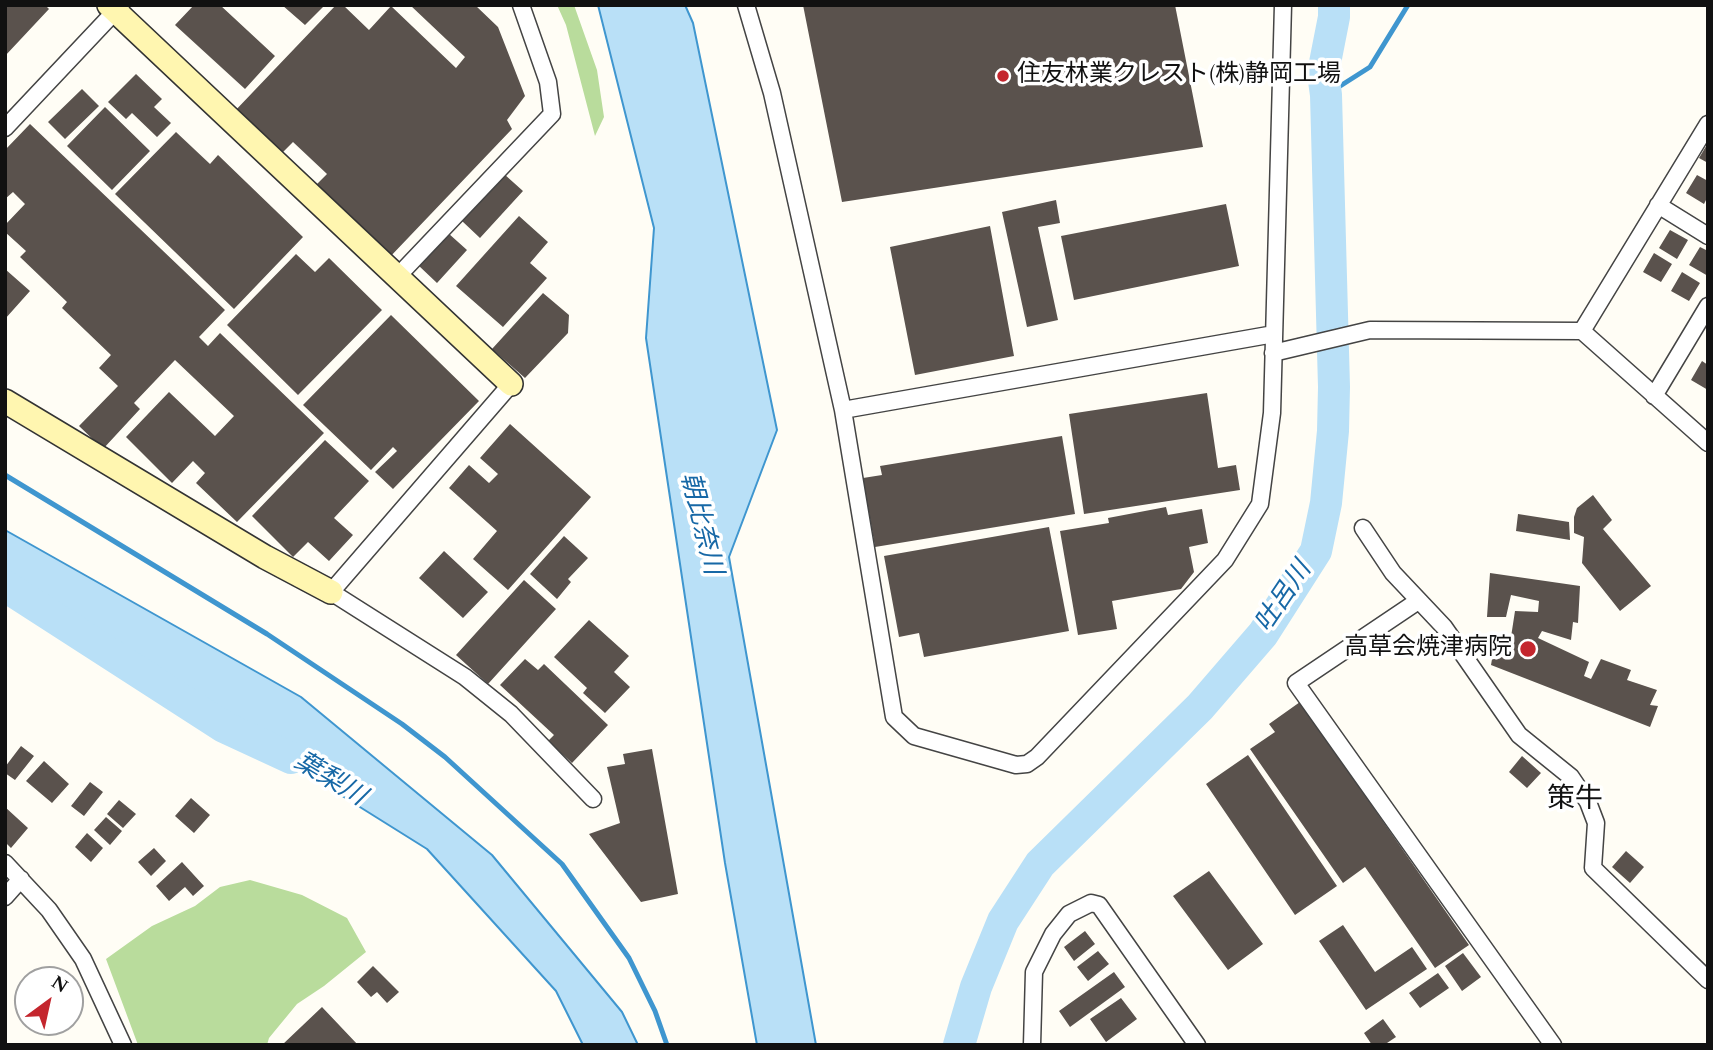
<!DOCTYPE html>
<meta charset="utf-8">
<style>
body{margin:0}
#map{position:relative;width:1713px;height:1050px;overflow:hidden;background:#fffdf5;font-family:Spectral,serif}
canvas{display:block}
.frame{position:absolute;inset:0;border:7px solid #111;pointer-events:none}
.north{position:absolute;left:14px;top:966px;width:70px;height:70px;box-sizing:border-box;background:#fff;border:2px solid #a0a0a0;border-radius:50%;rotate:33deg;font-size:19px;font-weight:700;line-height:28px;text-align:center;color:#111}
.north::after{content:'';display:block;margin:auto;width:24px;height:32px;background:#c4262e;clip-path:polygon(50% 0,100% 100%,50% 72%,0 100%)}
</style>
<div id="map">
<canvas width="1713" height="1050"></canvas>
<div class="frame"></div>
<div class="north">N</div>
</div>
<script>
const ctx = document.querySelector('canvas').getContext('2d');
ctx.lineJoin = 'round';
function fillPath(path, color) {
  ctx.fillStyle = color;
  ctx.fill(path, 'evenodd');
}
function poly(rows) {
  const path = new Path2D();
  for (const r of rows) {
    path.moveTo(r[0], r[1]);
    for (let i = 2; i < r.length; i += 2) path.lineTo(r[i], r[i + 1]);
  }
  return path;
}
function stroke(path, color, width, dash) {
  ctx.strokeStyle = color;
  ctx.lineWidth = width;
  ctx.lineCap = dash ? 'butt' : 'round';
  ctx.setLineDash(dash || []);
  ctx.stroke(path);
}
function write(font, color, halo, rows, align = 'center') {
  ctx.font = font + ' Spectral,"Noto Sans JP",serif';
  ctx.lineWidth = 7;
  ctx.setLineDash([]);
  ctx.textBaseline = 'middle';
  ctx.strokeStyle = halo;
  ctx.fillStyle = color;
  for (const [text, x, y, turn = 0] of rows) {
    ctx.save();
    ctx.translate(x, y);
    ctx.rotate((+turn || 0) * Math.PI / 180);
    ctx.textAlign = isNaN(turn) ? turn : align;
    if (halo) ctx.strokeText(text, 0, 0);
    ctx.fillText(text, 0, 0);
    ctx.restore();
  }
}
const forest = poly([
 [557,5,574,5,597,70,604,117,595,136,566,25],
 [250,880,302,895,347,918,366,952,324,986,297,1004,269,1038,267,1045,138,1045,106,959,152,926,195,906,220,887]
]);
const water = poly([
 [598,5,685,5,693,23,777,430,729,557,816,1045,757,1045,725,863,646,338,654,228,598,5],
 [5,530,301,697,492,855,622,1012,638,1045,583,1045,556,991,427,849,5,585,5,530]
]);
const stream = poly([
 [1334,17,1343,5],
 [1326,95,1370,67,1408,5],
 [5,475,267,634,402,724,445,757,562,864,629,958,655,1011,667,1045]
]);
const river = poly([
 [5,586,224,727,291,758],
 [959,1045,976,987,1003,921,1040,864,1200,707,1263,634,1316,551,1326,503,1333,431,1334,387,1326,95,1323,73,1334,17,1334,5]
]);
const building = poly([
 [5,5,45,5,49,9,5,56],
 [194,5,220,5,275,56,245,89,175,25],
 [282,5,325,5,305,25],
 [336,5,343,5,369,30,391,6,456,68,465,57,410,5,475,5,498,27,525,96,507,120,512,129,388,259,313,188,327,174,293,142,278,157,232,114],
 [803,5,1175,5,1203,147,842,202],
 [136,74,162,99,154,107,171,123,157,137,132,113,126,119,108,102],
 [82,89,99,106,65,139,48,122],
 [105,107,150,151,112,190,67,146],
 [30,124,225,310,199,337,208,346,220,333,324,433,237,522,196,483,205,473,193,461,172,483,126,437,169,392,215,436,234,416,175,360,134,403,140,409,103,449,79,426,118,386,99,368,111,355,62,308,67,302,20,257,26,251,5,232,5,225,25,204,13,192,5,199,5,150],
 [176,132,210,164,218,155,303,237,234,309,115,194],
 [1708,143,1708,163,1699,158],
 [504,174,523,191,480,238,462,221],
 [1697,175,1708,181,1708,196,1704,204,1686,193],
 [1056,200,1060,223,1038,227,1058,320,1027,327,1002,212],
 [1226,204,1239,266,1074,300,1061,236],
 [519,216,548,242,530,263,547,278,503,327,456,286],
 [990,226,1014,356,915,375,890,247],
 [1670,230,1688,240,1677,259,1659,248],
 [448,233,467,250,437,283,418,265],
 [1700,247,1708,251,1708,276,1689,265],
 [1654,253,1672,264,1661,282,1643,272],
 [296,254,315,272,329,258,382,310,298,395,227,325],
 [5,269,30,291,5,319],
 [1682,272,1700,283,1689,301,1671,291],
 [543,293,569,315,568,333,525,378,492,349],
 [391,315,479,401,393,489,375,472,397,451,393,447,371,470,303,405],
 [1702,361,1708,365,1708,390,1691,380],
 [1207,393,1218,468,1236,465,1240,490,1084,514,1069,414],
 [510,424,591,497,508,590,473,559,497,531,449,488,469,465,489,483,498,474,480,458],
 [1062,436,1075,514,875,547,863,478,882,475,880,466],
 [325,440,369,481,334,518,353,535,329,561,308,542,293,557,252,516],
 [1593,495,1612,520,1603,529,1651,586,1620,611,1582,563,1584,537,1574,533,1574,517,1577,508],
 [1166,507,1168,515,1202,509,1208,543,1189,547,1194,572,1181,589,1112,601,1117,629,1078,635,1060,531,1109,523,1108,518],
 [1518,514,1569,522,1570,540,1516,531],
 [1049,527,1069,631,924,657,919,633,899,637,884,556],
 [564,536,588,558,568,579,571,582,557,599,530,574],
 [444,551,488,592,463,618,419,578],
 [1490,573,1580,586,1578,623,1573,622,1571,640,1542,631,1538,638,1589,662,1584,676,1591,679,1601,659,1631,670,1627,680,1657,690,1650,705,1658,706,1650,727,1491,665,1496,636,1511,637,1515,611,1538,612,1539,601,1511,595,1506,617,1487,617],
 [524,580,556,609,488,684,456,655],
 [589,620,629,656,614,672,630,687,605,713,583,693,587,688,554,657],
 [525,659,538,670,544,664,608,725,572,763,548,741,554,735,500,685],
 [1300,702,1469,945,1435,968,1365,867,1343,883,1250,749,1275,732,1269,724],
 [21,746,34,756,15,780,5,773,5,767],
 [652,749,678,894,641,902,589,834,620,823,607,767,625,764,623,754],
 [1248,755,1337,886,1295,915,1206,784],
 [1522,756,1541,773,1527,788,1509,772],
 [44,761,69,784,52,803,26,781],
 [90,782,103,792,84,816,71,806],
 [191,798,210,815,194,833,175,816],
 [119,800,136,814,123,828,107,814],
 [5,807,28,828,11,848,5,842],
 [106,817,122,831,110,845,94,830],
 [87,833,103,848,91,862,75,847],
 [154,848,166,861,151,876,138,862],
 [1626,851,1644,867,1630,883,1612,867],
 [182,862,204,886,193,896,185,887,169,901,156,886],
 [1209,871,1263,944,1228,970,1173,896],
 [1343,925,1375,972,1412,947,1427,969,1366,1010,1319,941],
 [1085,931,1095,944,1074,961,1064,947],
 [1098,951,1109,964,1088,981,1077,967],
 [1463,953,1481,977,1462,991,1445,966],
 [373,966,399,992,387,1003,377,992,371,997,357,982],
 [1114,972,1125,987,1070,1027,1059,1011],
 [1438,973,1449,988,1420,1008,1409,993],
 [1121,998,1137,1019,1106,1042,1090,1019],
 [322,1007,358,1045,282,1045],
 [1383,1019,1396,1037,1384,1045,1372,1045,1364,1033]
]);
const street = poly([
 [746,5,772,93,843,410,894,717,914,736,1016,765,1027,764,1037,757,1225,560,1260,504,1272,413,1283,5],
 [1708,124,1582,331,1708,443],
 [5,128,121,5],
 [1658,205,1708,236],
 [397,277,552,114,548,82,521,5],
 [1273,353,1370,330,1582,331],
 [511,384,331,592,465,677,511,714,593,799],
 [1654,396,1708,306],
 [843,410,1274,334],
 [1363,528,1393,573,1444,627,1519,735,1571,777,1588,802,1596,823,1593,868,1708,980],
 [1418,601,1296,683,1553,1045],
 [5,863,49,910,83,959,123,1045],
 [5,897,21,879],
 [1032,1045,1034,972,1053,934,1069,914,1091,903,1099,905,1197,1045]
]);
const secondary = poly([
 [109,5,511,384],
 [5,401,265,557,331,592]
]);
const markers = [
 [1003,76,7,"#c4262e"],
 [1528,649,9,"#c4262e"]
];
const poiNames = [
 ["住友林業クレスト(株)静岡工場",1017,76],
 ["高草会焼津病院",1512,649,"right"]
];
const waterNames = [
 ["朝比奈川",699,524,76],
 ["吐呂川",1285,598,-56],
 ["葉梨川",329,781,31]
];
const quarterNames = [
 ["策牛",1575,802]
];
fillPath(forest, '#b9dc9c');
fillPath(water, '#b9e0f7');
stroke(water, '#3f96cf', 2);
stroke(stream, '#3f96cf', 5);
stroke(river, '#b9e0f7', 32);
fillPath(building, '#5a524d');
stroke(street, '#444', 19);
stroke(secondary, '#333', 26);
stroke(street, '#fff', 16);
stroke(secondary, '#fff6b0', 23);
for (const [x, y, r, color] of markers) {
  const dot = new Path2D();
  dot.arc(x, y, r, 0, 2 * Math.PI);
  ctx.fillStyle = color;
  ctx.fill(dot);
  stroke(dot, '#fff', 2.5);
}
write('24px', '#111', '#fff', poiNames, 'left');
write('italic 26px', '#1768a6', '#fff', waterNames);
write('28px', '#111', '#fff', quarterNames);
</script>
